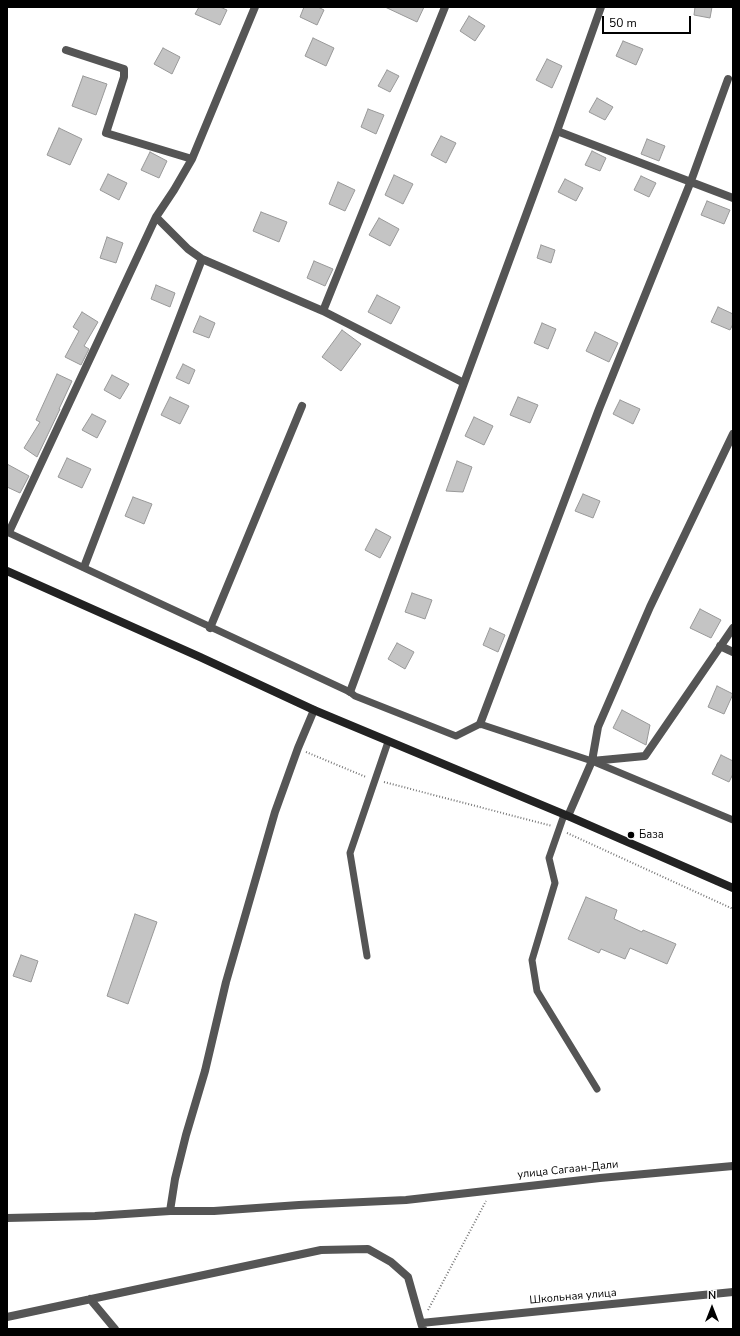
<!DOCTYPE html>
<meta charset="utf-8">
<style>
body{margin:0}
#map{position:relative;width:740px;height:1336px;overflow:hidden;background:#fff;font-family:"Nunito Sans",sans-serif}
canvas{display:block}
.frame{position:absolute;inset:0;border:8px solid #000;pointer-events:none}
.north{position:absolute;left:692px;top:1288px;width:40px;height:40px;-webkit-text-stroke:3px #fff;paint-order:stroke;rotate:0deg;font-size:11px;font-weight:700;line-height:16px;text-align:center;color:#000}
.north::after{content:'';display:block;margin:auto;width:14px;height:18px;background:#000;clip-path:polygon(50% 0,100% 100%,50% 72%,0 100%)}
.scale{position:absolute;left:602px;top:16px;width:89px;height:18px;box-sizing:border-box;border:2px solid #000;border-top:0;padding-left:5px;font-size:12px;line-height:14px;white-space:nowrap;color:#000;-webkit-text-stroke:3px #fff;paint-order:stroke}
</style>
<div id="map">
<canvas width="740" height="1336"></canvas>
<div class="frame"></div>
<div class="north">N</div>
<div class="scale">50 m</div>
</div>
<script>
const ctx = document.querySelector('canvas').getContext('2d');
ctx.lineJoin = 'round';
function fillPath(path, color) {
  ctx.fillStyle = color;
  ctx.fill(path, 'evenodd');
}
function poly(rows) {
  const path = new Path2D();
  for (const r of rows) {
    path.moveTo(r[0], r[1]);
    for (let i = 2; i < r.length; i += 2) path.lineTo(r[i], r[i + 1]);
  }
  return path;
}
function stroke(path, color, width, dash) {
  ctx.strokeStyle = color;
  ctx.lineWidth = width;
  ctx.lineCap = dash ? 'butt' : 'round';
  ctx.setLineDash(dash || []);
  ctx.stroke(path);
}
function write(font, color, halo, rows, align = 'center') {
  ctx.font = font + ' "Nunito Sans",sans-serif';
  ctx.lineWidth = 3.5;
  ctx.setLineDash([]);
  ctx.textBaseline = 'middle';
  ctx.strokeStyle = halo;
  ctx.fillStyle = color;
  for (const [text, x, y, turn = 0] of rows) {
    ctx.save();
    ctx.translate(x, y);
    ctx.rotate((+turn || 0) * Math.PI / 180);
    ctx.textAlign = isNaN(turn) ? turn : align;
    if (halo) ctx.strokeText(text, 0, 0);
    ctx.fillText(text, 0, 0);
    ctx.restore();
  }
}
const building = poly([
 [199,7,220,7,227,10,220,25,195,14,199,7],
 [304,7,318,7,324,10,317,25,300,17,304,7],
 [385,7,424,7,417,22,385,7],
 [695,7,712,7,710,18,694,15,695,7],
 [469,16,485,26,475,41,460,31,469,16],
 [313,38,334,48,326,66,305,56,313,38],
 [623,41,643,49,636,65,616,56,623,41],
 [163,48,180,57,172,74,154,64,163,48],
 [547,59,562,66,552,88,536,80,547,59],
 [387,70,399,76,390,92,378,86,387,70],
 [83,76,107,84,96,115,72,106,83,76],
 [597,98,613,107,605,120,589,112,597,98],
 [368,109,384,115,376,134,361,127,368,109],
 [59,128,82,139,70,165,47,155,59,128],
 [441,136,456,143,446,163,431,155,441,136],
 [647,139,665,146,659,161,641,154,647,139],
 [592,151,606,158,600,171,585,165,592,151],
 [150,152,167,161,159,178,141,170,150,152],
 [108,174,127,183,119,200,100,190,108,174],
 [394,175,413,184,403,204,385,195,394,175],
 [641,176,656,183,649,197,634,190,641,176],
 [565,179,583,188,576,201,558,192,565,179],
 [338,182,355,190,345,211,329,204,338,182],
 [707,201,730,210,724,224,701,215,707,201],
 [261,212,287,222,279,242,253,231,261,212],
 [379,218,399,229,390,246,369,235,379,218],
 [107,237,123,243,116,263,100,258,107,237],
 [541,245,555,250,551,263,537,258,541,245],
 [314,261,333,269,325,286,307,278,314,261],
 [156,285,175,293,170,307,151,299,156,285],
 [377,295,400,307,391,324,368,312,377,295],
 [718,307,733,314,733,324,730,330,711,322,718,307],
 [82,312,98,322,84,346,89,349,81,365,65,357,79,331,73,327,82,312],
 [200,316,215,323,209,338,193,332,200,316],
 [542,323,556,329,548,349,534,343,542,323],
 [342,330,361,344,341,371,322,357,342,330],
 [595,332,618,343,609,362,586,351,595,332],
 [183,364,195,370,189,384,176,378,183,364],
 [57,374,72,381,59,409,60,409,37,457,24,448,40,422,36,420,57,374],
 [112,375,129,384,120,399,104,390,112,375],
 [170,397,189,406,180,424,161,415,170,397],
 [518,397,538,405,530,423,510,415,518,397],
 [620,400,640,409,633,424,613,414,620,400],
 [92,414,106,421,97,438,82,430,92,414],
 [474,417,493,426,484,445,465,436,474,417],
 [67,458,91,469,82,488,58,477,67,458],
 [457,461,472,467,463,492,446,491,457,461],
 [7,464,29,476,20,493,7,487,7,464],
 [583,494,600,501,593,518,575,511,583,494],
 [133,497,152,504,144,524,125,516,133,497],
 [376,529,391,537,380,558,365,550,376,529],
 [412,593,432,600,425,619,405,612,412,593],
 [700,609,721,620,711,638,690,628,700,609],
 [490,628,505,635,498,652,483,645,490,628],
 [397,643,414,652,405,669,388,659,397,643],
 [717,686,733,694,724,714,708,707,717,686],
 [622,710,650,725,646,745,613,728,622,710],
 [721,755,733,761,733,774,729,782,712,774,721,755],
 [586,897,617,910,614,919,642,932,643,930,676,944,667,964,630,948,625,959,601,949,599,953,568,939,586,897],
 [135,914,157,922,128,1004,107,996,135,914],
 [21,955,38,961,31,982,13,976,21,955]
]);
const path = poly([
 [306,752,366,777],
 [384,782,552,826],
 [567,833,733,909],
 [428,1310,486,1201]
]);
const lane = poly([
 [7,532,350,692,355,696,456,736,480,724,592,761,733,820],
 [564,815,549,858,555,883,532,960,537,991,597,1089],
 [367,956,350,853,388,742]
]);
const street = poly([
 [255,7,192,159,174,190,156,217,188,249,202,259,323,311,464,383],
 [66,50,124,69,124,77,106,133,192,159],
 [557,131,733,198],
 [323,311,445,7],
 [9,532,156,217],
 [84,567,202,259],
 [210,628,302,406],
 [720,646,733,652],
 [350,692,557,131,601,7],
 [480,724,599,409,691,181,728,79],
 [592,761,645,756,733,628],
 [568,816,592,761,598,727,650,607,733,434],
 [170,1211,175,1179,186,1135,205,1071,226,982,275,812,298,748,314,710],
 [7,1218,95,1216,170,1211,214,1211,299,1205,406,1200,600,1178,733,1166],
 [90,1299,115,1329],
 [7,1317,321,1250,368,1249,391,1262,408,1277,421,1323],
 [423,1329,421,1323,733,1292]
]);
const secondary = poly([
 [7,571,200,657,314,710,568,816,733,888]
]);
const markers = [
 [631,835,4,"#000"]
];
const poiNames = [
 ["База",639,835]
];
const streetNames = [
 ["улица Сагаан-Дали",568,1170,-6],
 ["Школьная улица",573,1297,-5]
];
fillPath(building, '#c4c4c4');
stroke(building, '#999', 1);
stroke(path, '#777', 2, [1, 2]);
stroke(lane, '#555', 7);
stroke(street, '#555', 8);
stroke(secondary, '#222', 8);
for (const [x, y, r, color] of markers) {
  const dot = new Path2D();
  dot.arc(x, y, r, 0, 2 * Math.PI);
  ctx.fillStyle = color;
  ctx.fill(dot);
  stroke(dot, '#fff', 1.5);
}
write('11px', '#000', '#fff', poiNames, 'left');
write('11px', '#000', '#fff', streetNames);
</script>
